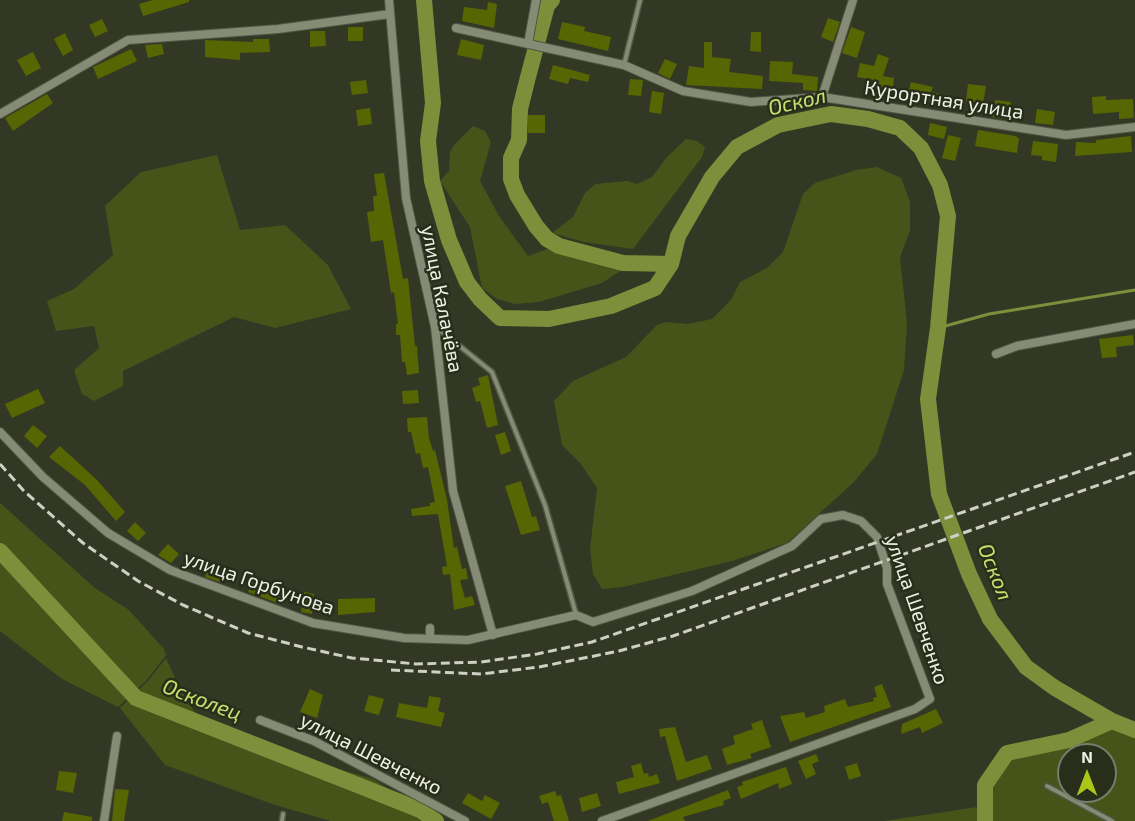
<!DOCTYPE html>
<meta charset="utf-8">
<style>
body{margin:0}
#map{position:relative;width:1135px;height:821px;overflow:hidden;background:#333825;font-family:"Exo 2",sans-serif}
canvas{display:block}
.north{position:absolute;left:1057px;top:743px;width:60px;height:60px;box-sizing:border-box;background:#292e1b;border:2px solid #787c6c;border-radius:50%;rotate:0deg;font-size:16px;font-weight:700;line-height:24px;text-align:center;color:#eef1e5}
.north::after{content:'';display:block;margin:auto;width:21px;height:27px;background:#aac719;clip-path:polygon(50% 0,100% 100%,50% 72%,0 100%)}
</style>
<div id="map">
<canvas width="1135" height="821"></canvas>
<div class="north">N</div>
</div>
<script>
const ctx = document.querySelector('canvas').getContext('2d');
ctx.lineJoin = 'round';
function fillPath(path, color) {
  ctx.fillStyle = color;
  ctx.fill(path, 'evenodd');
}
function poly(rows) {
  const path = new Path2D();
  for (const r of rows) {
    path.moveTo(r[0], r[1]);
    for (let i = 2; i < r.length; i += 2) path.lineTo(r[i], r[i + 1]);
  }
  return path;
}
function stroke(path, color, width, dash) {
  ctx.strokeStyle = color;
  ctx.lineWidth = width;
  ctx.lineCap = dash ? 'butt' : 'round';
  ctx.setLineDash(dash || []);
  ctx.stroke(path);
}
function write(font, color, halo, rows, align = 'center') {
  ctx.font = font + ' "Exo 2",sans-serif';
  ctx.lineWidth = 5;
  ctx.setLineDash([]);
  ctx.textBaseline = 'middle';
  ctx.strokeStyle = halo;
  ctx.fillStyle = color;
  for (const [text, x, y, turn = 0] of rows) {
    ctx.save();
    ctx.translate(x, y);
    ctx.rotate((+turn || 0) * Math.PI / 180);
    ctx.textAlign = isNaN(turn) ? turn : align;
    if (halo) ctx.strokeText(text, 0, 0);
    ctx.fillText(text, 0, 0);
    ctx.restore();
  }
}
const green = poly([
 [473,126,485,131,491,142,480,181,499,216,528,256,550,248,582,257,631,264,602,283,539,302,515,304,497,299,482,288,470,227,440,181,449,171,450,152,454,145],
 [686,139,697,141,705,147,702,157,633,249,584,242,552,233,573,217,585,193,595,184,627,181,637,184,652,177,667,157],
 [217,155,240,230,285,225,328,265,351,309,275,328,234,317,123,371,123,386,94,401,82,394,74,370,99,348,94,326,56,331,47,301,74,289,113,255,105,206,141,172],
 [877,167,901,178,910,202,910,231,900,257,907,324,904,370,877,454,854,482,787,543,732,561,623,587,602,589,593,574,590,549,597,488,581,464,562,445,554,401,573,381,626,357,657,325,666,322,688,324,712,319,731,300,740,282,767,268,783,252,803,194,815,183,856,170],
 [0,503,95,588,129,610,164,649,166,655,147,680,118,707,62,679,0,631],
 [166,658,181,691,194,711,206,722,222,731,301,758,373,779,421,811,444,821,331,821,275,805,165,765,120,708,148,681],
 [1111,724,1135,733,1135,821,988,821,987,785,1008,755,1082,738],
 [1069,755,1105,755,1105,791,1069,791],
 [984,806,984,821,884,821]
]);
const stream = poly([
 [938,328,989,314,1135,290]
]);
const river = poly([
 [424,0,433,103,428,141,432,181,449,240,467,282,480,299,500,318,549,319,611,306,655,288,671,264,678,236,712,177,737,147,778,125,831,114,868,119,900,128,921,148,940,185,948,216,938,328,928,399,939,494,969,574,990,619,1026,667,1055,688,1112,721,1135,730],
 [552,0,547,6,528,77,520,109,519,140,511,158,511,179,517,195,536,226,547,239,559,246,623,263,671,264],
 [0,551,136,698,360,786,420,810,436,821],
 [985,821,985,785,1007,753,1069,740,1112,721]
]);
const building = poly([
 [153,0,189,0,189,2,143,16,139,4],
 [488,2,497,4,494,28,462,21,464,7,487,10],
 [828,18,840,22,833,42,821,37],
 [102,19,108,31,95,37,89,25],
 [562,22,585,27,584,31,611,37,608,51,558,39],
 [348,27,363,27,363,41,348,41],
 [851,27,865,32,857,58,842,53],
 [310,31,325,31,326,46,310,47],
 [751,32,761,32,761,52,750,51],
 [65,33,73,50,63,56,54,39],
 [253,39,269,39,270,52,240,53,240,60,205,57,205,40,253,42],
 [461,39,484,45,481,60,457,55],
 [704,42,712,42,712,57,731,59,729,72,763,76,762,89,686,85,689,66,704,68],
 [162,44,164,54,148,58,145,45],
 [131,49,137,61,98,79,93,67],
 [33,52,41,68,26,76,17,60],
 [878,54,889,58,883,76,894,78,892,93,877,91,878,81,857,77,860,63,874,66],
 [665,59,677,64,670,79,658,73],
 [770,61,793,62,792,74,818,77,817,91,803,90,803,83,769,81],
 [553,65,590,75,588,82,570,78,568,84,549,79],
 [630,79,643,80,641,96,628,95],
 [366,80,368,93,352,95,350,82],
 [911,82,933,87,931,92,953,96,951,108,908,96],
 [968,84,986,86,983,104,966,102],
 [652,91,664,93,661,114,649,112],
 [47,94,53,103,13,131,5,118],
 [1106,96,1106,100,1133,99,1134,118,1119,119,1119,112,1093,114,1092,97],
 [995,100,1011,102,1010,109,1022,110,1021,121,992,117],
 [370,108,372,124,358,126,356,110],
 [1037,109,1055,112,1053,125,1035,123],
 [528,115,545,115,545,133,528,133],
 [930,123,947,127,944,139,928,135],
 [978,130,1016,136,1019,139,1017,153,975,146],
 [948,135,961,138,955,161,942,158],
 [1131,136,1132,152,1075,156,1076,142,1096,143,1096,140],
 [1033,141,1058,144,1056,162,1042,160,1042,156,1031,155],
 [384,173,403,279,408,278,415,346,417,346,419,373,407,375,405,362,402,362,400,335,396,335,396,324,398,324,394,292,391,293,383,240,371,242,367,212,374,211,373,196,377,196,374,174],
 [1133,335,1134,345,1116,347,1117,357,1102,358,1099,339],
 [488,375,498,425,487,428,480,401,476,402,472,388,480,385,478,378],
 [38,389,45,403,12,418,5,404],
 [418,390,419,403,403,404,402,391],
 [427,417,429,438,433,451,435,450,447,500,454,548,457,547,462,569,466,568,468,579,460,580,465,598,472,596,475,605,454,610,450,574,443,575,442,567,447,566,438,514,412,516,411,509,430,506,430,503,435,502,428,467,423,468,420,453,416,454,411,432,408,432,407,418],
 [33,425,47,436,37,448,24,436],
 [505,432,511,451,501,455,495,435],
 [60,446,97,480,125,512,116,521,85,485,49,457],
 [521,481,532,517,536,516,540,530,521,535,505,486],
 [135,522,146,533,138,541,127,531],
 [168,544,179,554,171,563,158,555],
 [210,565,225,572,220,582,205,577],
 [252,582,266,588,265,590,283,595,280,604,248,592],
 [304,592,314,594,312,614,301,612],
 [375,598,375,612,338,615,338,599],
 [882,684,891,707,790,742,780,716,804,712,806,718,825,712,824,706,845,699,848,707,874,701,873,698,877,697,874,687],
 [310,689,323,695,317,718,300,712],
 [369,695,384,699,379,715,364,711],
 [429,696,441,698,438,711,445,713,441,727,396,717,399,703,427,708],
 [936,709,943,723,922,733,920,727,901,734,902,724],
 [762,720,771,747,750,754,752,758,727,765,722,749,735,744,733,736,753,729,751,724],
 [675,727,686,762,707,755,712,769,677,781,665,736,660,737,659,729],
 [816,754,819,761,812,764,816,774,806,779,798,761],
 [641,763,644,774,648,773,649,777,657,774,660,783,619,794,616,782,634,777,631,766],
 [857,763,861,776,849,780,845,767],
 [786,767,792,784,779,789,778,783,741,799,737,787,743,785,742,782],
 [59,771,77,773,73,793,56,790],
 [115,789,129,790,124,821,112,821],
 [728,790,731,798,723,801,724,805,683,817,685,821,648,821],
 [555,791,557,796,561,795,569,821,554,821,548,802,542,804,539,796],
 [468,793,482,801,485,795,500,803,491,819,462,803],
 [597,793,601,806,582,812,579,798],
 [64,812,92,817,92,821,62,821]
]);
const lane = poly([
 [624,65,640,0],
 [436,327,492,372,545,505,576,614],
 [1047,786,1112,821],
 [282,821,283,814]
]);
const street = poly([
 [389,0,406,198,435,327,453,491,493,635],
 [456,28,624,65,683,91,751,102,822,97,1066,135,1135,127],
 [528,44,536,0],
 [822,97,853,0],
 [0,114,128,40,278,29,390,14],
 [996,354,1017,346,1135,324],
 [0,432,43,477,108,533,170,570,313,623,404,638,468,640,576,615,593,622,692,591,792,546,821,519,843,515,861,521,877,537,887,568,887,584,930,699,915,709,602,821],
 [430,628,430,639],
 [260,720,314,741,465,821],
 [104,821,117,736]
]);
const rail = poly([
 [0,464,24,491,83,543,138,581,183,605,248,633,302,647,352,658,416,664,481,662,537,654,592,642,1135,452],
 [391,670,481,674,539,667,619,651,673,636,1135,472]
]);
const streetNames = [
 ["Курортная улица",944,100,9],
 ["улица Калачёва",442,299,79],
 ["улица Горбунова",259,583,19],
 ["улица Шевченко",917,610,71],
 ["улица Шевченко",371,754,27]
];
const waterNames = [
 ["Оскол",797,102,-13],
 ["Оскол",995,572,68],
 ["Осколец",202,700,21]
];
fillPath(green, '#475318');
stroke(stream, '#7d8f3a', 3);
stroke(river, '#7d8f3a', 16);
fillPath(building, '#566603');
stroke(lane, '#525645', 7);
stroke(street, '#525645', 10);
stroke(lane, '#858b75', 4);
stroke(street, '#858b75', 8);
stroke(rail, '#cdd0c3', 3, [9, 4.5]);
write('20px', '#eef1e5', '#292e1b', streetNames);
write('italic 21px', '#c6e06e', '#292e1b', waterNames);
</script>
